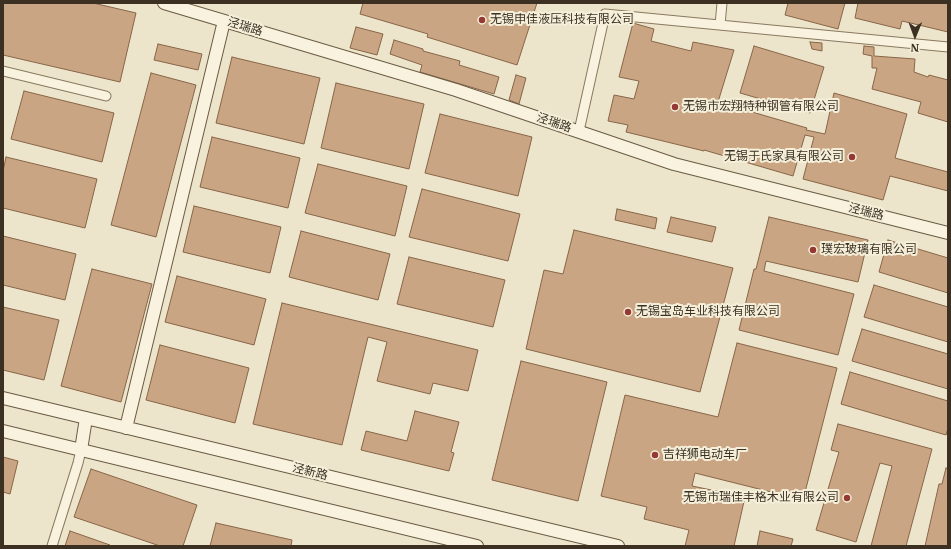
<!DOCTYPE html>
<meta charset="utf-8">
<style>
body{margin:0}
#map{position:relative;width:951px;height:549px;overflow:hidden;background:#ede5cb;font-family:"IBM Plex Serif",serif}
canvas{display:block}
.frame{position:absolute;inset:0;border:4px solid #3b3022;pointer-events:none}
.north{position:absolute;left:895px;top:16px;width:40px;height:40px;-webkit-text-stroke:3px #f5efda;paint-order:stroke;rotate:181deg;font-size:11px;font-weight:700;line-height:16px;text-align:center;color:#3b3022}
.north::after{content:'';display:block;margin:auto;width:14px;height:18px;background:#3b3022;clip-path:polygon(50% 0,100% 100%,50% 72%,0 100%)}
</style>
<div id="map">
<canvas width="951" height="549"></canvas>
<div class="frame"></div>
<div class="north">N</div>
</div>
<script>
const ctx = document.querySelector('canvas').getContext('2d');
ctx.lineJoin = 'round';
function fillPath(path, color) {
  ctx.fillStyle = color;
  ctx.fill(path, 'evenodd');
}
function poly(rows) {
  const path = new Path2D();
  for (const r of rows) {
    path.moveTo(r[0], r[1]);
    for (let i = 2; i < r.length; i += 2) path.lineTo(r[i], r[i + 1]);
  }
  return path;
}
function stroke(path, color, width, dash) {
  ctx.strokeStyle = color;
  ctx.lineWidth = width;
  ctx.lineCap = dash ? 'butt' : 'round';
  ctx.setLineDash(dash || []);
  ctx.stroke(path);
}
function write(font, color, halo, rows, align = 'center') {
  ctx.font = font + ' "IBM Plex Serif","Noto Sans SC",serif';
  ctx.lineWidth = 4;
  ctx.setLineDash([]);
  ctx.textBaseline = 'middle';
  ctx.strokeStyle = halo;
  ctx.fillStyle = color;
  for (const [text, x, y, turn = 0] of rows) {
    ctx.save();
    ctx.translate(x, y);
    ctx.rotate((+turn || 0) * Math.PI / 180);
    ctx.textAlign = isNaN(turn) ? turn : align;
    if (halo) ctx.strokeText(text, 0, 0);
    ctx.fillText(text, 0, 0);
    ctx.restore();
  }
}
const building = poly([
 [3,3,93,3,136,13,120,82,3,55,3,3],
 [363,3,537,3,517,65,427,37,428,34,360,14,363,3],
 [788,3,845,3,838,29,785,15,788,3],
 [858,3,948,3,948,32,902,21,900,29,855,18,858,3],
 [633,23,654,29,651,41,691,51,693,42,734,50,718,102,807,128,806,130,825,134,834,93,907,114,895,158,948,172,948,191,890,176,883,200,803,179,814,137,805,135,793,176,704,150,704,151,626,132,628,125,608,121,614,95,634,99,639,81,619,77,633,23],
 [356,27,383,34,377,55,350,48,356,27],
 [394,40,423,49,423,51,460,61,459,65,499,77,494,94,420,72,422,65,390,54,394,40],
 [810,42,822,43,822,51,812,49,810,42],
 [158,44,202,54,198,70,154,60,158,44],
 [754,46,824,67,810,113,740,93,754,46],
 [864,46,874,47,874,56,915,59,914,72,928,77,929,75,948,80,948,122,918,113,921,102,872,89,877,68,872,68,872,56,863,54,864,46],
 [232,57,320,78,304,144,216,123,232,57],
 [151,73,196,85,156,237,111,225,151,73],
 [516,75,526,78,519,104,509,100,516,75],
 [336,83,424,104,409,169,321,148,336,83],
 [24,91,114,113,102,162,11,139,24,91],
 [440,114,532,137,518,196,425,173,440,114],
 [212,137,300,158,288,208,200,187,212,137],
 [6,157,97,179,85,228,3,208,3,171,6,157],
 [318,164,407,186,395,236,305,213,318,164],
 [422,189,520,214,508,261,409,237,422,189],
 [194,206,281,227,270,273,183,252,194,206],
 [617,209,657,218,655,229,615,220,617,209],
 [671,217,716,227,712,242,667,232,671,217],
 [769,217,868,240,858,282,766,261,764,271,854,294,838,355,739,330,754,269,756,269,769,217],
 [574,230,733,268,700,392,526,349,544,270,563,274,574,230],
 [301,231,390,254,378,300,289,277,301,231],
 [3,236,76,254,65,300,3,285,3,236],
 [888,240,948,258,948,293,879,272,888,240],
 [409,257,505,280,493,327,397,304,409,257],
 [92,269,152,284,121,402,61,386,92,269],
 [177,276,266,299,254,345,165,322,177,276],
 [874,285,948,307,948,342,864,317,874,285],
 [282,303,478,350,468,391,433,383,430,394,377,381,387,342,368,337,342,445,253,424,282,303],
 [3,307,59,320,44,380,3,370,3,307],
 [862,329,948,354,948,389,852,361,862,329],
 [737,343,837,368,803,500,695,473,692,486,745,497,734,546,685,546,689,530,644,519,647,507,601,496,625,395,718,417,737,343],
 [160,345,249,368,235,423,146,400,160,345],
 [521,361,607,382,578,501,492,480,521,361],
 [850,372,948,401,948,428,946,435,841,404,850,372],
 [415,411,459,422,451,452,454,453,449,471,361,450,366,431,407,441,415,411],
 [838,424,932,449,906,546,871,546,892,466,880,463,856,542,816,530,839,452,831,450,838,424],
 [3,457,18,461,10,494,3,492,3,457],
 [946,468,948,469,948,546,925,546,939,484,942,484,946,468],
 [91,469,197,505,183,546,160,546,74,517,91,469],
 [216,523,292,540,291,546,210,546,216,523],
 [70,531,110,545,110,546,65,546,70,531],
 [760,531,793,539,791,546,757,546,760,531]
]);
const street = poly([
 [720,25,722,3],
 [3,71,106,96],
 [579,131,605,14,948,47],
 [52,546,78,463,81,450]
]);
const secondary = poly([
 [164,3,456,90,674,164,948,233],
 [3,398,618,546],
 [126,428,224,21],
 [3,431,477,546],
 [81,450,86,418]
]);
const markers = [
 [482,20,4,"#953933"],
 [675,107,4,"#953933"],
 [852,157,4,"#953933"],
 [813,250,4,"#953933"],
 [628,312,4,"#953933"],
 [655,455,4,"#953933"],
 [847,498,4,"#953933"]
];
const poiNames = [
 ["无锡申佳液压科技有限公司",490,20],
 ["无锡市宏翔特种钢管有限公司",683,107],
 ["无锡于氏家具有限公司",844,157,"right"],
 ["璞宏玻璃有限公司",821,250],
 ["无锡宝岛车业科技有限公司",636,312],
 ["吉祥狮电动车厂",663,455],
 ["无锡市瑞佳丰格木业有限公司",839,498,"right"]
];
const streetNames = [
 ["泾瑞路",245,27,17],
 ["泾瑞路",554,123,19],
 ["泾瑞路",866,212,14],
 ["泾新路",310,472,14]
];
fillPath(building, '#c9a583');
stroke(building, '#876547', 1);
stroke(street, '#897960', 11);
stroke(secondary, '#6b5a43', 14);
stroke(street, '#f8f2de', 9);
stroke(secondary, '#f8f2de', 12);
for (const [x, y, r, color] of markers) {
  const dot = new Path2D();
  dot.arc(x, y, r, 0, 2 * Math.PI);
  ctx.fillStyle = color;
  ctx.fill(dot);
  stroke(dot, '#f5efda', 1.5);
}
write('12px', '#3b3022', '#f5efda', poiNames, 'left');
write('12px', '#3b3022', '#f5efda', streetNames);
</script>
